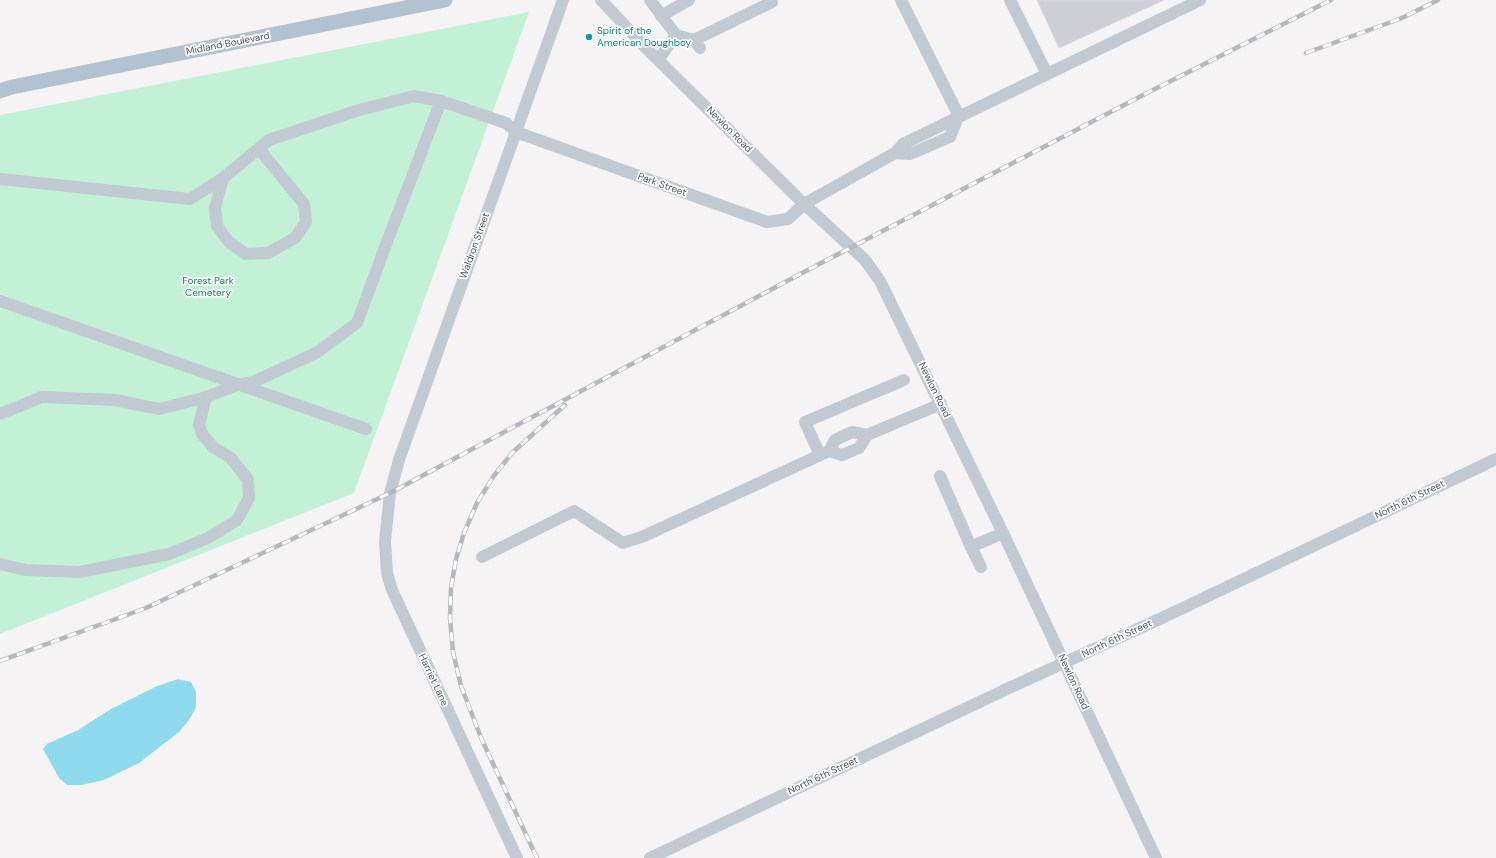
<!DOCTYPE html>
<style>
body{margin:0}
canvas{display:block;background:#f5f3f3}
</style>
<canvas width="1496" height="858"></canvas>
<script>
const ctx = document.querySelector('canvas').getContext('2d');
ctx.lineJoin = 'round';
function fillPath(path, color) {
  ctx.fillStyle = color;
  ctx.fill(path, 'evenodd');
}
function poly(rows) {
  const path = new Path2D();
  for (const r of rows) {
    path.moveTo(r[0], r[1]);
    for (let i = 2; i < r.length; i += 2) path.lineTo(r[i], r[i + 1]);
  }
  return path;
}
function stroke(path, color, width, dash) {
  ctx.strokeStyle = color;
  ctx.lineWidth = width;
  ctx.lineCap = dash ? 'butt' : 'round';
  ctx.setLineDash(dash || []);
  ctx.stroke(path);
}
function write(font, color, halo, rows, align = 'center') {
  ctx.font = font + ' "DM Sans",sans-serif';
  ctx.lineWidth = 3.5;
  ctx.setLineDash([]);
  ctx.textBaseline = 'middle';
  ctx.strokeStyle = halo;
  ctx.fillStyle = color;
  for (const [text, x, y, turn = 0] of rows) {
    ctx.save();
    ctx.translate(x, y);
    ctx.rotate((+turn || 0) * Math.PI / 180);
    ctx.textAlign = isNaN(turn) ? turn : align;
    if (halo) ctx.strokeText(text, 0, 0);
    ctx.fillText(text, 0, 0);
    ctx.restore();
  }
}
const green = poly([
 [529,12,354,493,0,634,0,115]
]);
const water = poly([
 [178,679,191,682,196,692,196,707,189,720,179,732,139,763,104,780,82,785,67,785,59,778,43,749,47,744,78,730,111,709,155,687]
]);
const building = poly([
 [1037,0,1164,0,1059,48,1037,0]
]);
const minor = poly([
 [601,0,644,46,804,204,865,260,880,281,1003,533,1156,858],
 [650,0,676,35,658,60],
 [901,0,959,116],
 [1010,0,1047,74],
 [661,16,689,0],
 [676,35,694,40,700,48],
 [694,40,772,2,771,0],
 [895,153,910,154,950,137,958,117],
 [223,178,215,208,217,226,229,242,246,254,268,253,295,238,306,222,304,204,259,149],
 [0,179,190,199,223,178,269,140,359,110,414,96,441,101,506,123,516,132,767,222,788,219,804,204,895,153,903,144,1200,0],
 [0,301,366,429],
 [0,414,42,397,115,400,159,409,203,398,238,385,253,382,316,353,357,323,387,242,441,101],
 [829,451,842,455,859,448,867,435],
 [820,455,805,422,904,380],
 [940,476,971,547,1003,533],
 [971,547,981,567],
 [482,557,574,511,623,543,644,536,829,451,835,440,852,432,867,435,941,404],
 [0,564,26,570,80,572,169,554,208,538,237,520,249,498,248,480,231,458,213,447,202,434,199,425,206,397],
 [517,858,392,590,387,573,385,541,390,493,399,460,563,0],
 [650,858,1009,688,1164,617,1496,459]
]);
const major = poly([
 [0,91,12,87,445,0]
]);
const rail = poly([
 [1306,53,1402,18,1438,0],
 [0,661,146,608,390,493,804,272,1147,93,1331,0],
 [537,858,482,740,461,686,453,652,450,618,451,588,456,559,464,533,477,503,493,477,512,453,565,405]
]);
const markers = [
 [589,37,4,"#0f9aa8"]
];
const cultureNames = [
 ["Spirit of the",597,31],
 ["American Doughboy",597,43]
];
const streetNames = [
 ["Midland Boulevard",228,44,-11],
 ["Newlon Road",729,130,45],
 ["Park Street",662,185,20],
 ["Waldron Street",475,246,-70],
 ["Newlon Road",934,390,64],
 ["North 6th Street",1410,500,-26],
 ["North 6th Street",1117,639,-25],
 ["Harriet Lane",433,680,65],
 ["Newlon Road",1073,682,65],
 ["North 6th Street",823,776,-25]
];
const parkNames = [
 ["Forest Park",208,281],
 ["Cemetery",208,293]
];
fillPath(green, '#c3f1d5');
fillPath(water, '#90daee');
fillPath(building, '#cdcfd5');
stroke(building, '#d7d9de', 1);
stroke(minor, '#c1cad2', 12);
stroke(major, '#b3c2d1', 15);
stroke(rail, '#b5b8bd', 4.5);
stroke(rail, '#fff', 3, [9]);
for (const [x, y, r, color] of markers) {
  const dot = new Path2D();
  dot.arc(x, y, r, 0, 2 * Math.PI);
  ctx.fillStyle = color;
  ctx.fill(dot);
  stroke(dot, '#fff', 1.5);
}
write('10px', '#0d838f', '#fff', cultureNames, 'left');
write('10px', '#4a5661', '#fff', streetNames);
write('10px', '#17864f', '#fff', parkNames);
</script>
